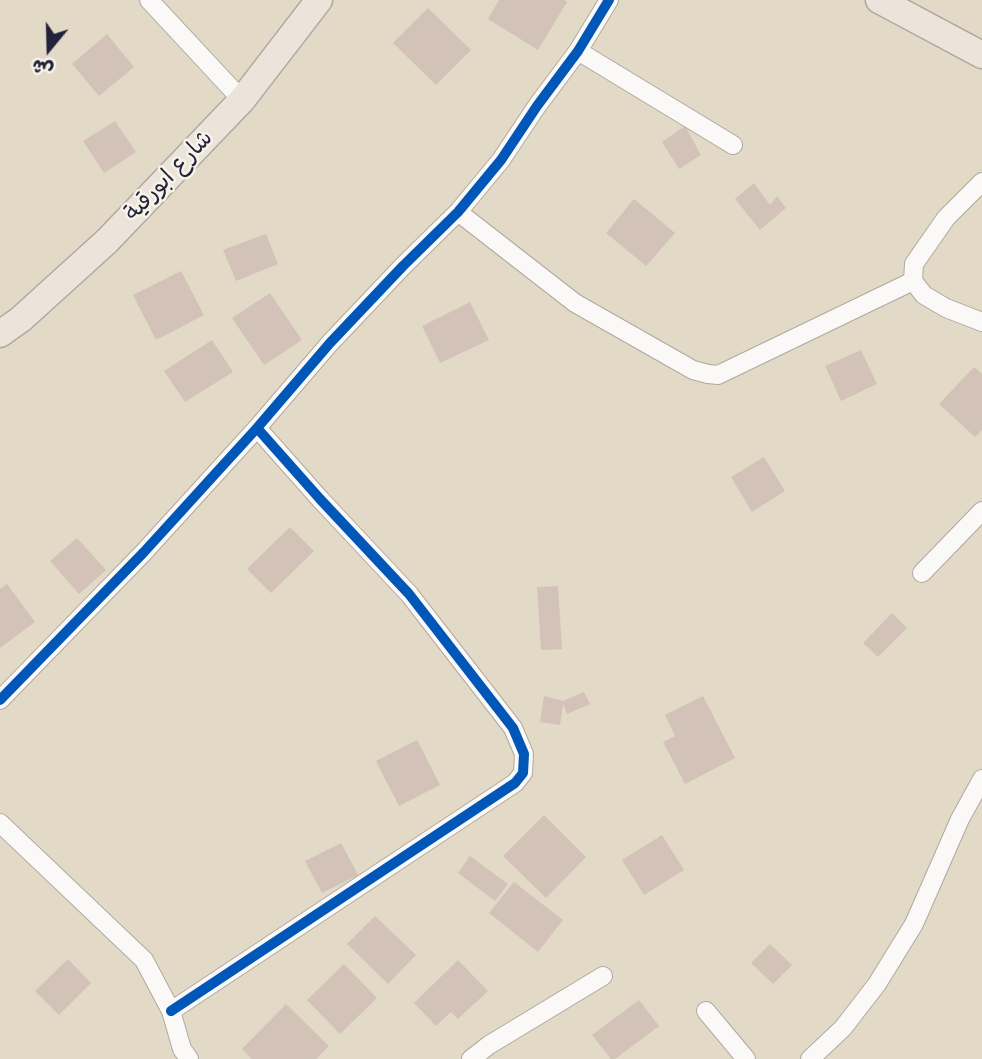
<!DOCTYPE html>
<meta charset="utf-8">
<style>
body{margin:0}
#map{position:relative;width:982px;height:1059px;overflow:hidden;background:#e2dac7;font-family:"Patrick Hand","Playpen Sans Arabic",sans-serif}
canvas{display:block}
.north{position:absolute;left:14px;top:14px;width:70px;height:70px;-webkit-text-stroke:5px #f7f3e8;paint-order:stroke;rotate:199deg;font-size:19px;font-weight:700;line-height:28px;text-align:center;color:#22223b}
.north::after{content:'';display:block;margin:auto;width:24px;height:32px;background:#22223b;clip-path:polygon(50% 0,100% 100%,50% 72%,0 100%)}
</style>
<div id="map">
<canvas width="982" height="1059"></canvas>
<div class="north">ش</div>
</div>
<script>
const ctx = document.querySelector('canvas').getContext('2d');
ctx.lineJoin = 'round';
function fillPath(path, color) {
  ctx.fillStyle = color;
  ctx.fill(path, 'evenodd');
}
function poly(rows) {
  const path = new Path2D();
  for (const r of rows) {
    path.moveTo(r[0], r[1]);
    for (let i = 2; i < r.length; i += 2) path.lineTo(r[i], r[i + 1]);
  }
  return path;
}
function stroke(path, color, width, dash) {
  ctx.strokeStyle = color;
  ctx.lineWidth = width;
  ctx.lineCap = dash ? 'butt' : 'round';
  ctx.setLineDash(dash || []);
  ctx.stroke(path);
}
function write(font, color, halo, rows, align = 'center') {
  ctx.font = font + ' "Patrick Hand","Playpen Sans Arabic",sans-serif';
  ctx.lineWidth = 5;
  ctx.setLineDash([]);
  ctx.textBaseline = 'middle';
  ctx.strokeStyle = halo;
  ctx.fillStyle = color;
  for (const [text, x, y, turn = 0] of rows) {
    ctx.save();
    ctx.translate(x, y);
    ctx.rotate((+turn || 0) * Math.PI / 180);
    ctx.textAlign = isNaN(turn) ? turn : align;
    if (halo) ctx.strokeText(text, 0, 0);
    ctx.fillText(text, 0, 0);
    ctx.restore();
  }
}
const building = poly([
 [499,0,564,0,567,2,538,50,488,19],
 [428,8,471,50,436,85,393,43],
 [107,34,134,67,99,96,72,64],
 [115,121,136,152,104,173,83,141],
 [685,126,701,155,679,169,662,142],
 [754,183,770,205,777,196,786,208,760,230,735,199],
 [634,199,675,233,646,266,606,233],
 [266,234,278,264,236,281,223,250],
 [181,271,204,315,156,340,133,295],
 [270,293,302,340,264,365,232,318],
 [470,302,489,340,440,363,422,326],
 [212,340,233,372,185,402,164,371],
 [861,350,877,384,841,401,825,366],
 [974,367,982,374,982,430,975,437,939,404],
 [764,457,785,491,752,512,731,477],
 [290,527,314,551,271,593,247,569],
 [77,538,106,570,79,594,50,561],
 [7,584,35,622,0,648,0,589],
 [558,586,562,649,541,650,537,587],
 [892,613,907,628,878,657,863,643],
 [584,692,590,704,567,714,563,704,560,725,540,722,544,696,563,701],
 [703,696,735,758,685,784,663,742,675,736,665,715],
 [417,740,440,785,399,806,376,761],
 [544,815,586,857,546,898,503,856],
 [662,835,684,870,644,895,622,860],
 [341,843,358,875,322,893,305,861],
 [470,856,508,884,495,901,458,873],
 [514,882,563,920,538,952,489,913],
 [375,916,416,955,388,984,347,944],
 [770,944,792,965,773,984,751,963],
 [68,959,91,983,59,1015,35,991],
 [458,960,488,991,458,1019,451,1012,436,1026,414,1003],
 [344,964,377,998,340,1034,307,1000],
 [639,1000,659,1026,615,1059,611,1059,592,1035],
 [286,1004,329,1046,316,1059,252,1059,242,1049]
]);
const minor = poly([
 [149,0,242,100],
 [578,51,733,145],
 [982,182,946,218,914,264,913,281,924,295,946,308,982,322],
 [458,212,575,303,693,370,708,374,718,375,913,281],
 [922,573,982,511],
 [0,700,144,552,257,428,330,343,403,266,458,212,501,160,537,106,578,51,609,0],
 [0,823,144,960,171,1011,182,1049,189,1059],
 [171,1011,515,783,523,773,524,754,513,728,409,594,320,499,257,428],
 [706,1011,746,1059],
 [471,1059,489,1045,603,976],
 [810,1059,843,1028,877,984,914,924,960,819,982,779]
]);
const primary = poly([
 [879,0,982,55],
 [0,334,21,319,107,241,242,100,319,0]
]);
const cycleway = poly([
 [0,700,144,552,257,428,330,343,403,266,458,212,501,160,537,106,578,51,609,0],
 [171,1011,515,783,523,773,524,754,513,728,409,594,320,499,257,428]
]);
const streetNames = [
 ["شارع ابورقية",169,176,-46]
];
fillPath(building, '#d2c2b7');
stroke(minor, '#aea9a0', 20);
stroke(primary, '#aea9a0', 29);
stroke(minor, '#fbf9f7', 18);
stroke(primary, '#ece4db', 26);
stroke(cycleway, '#0057b8', 10);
write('23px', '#22223b', '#f7f3e8', streetNames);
</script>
